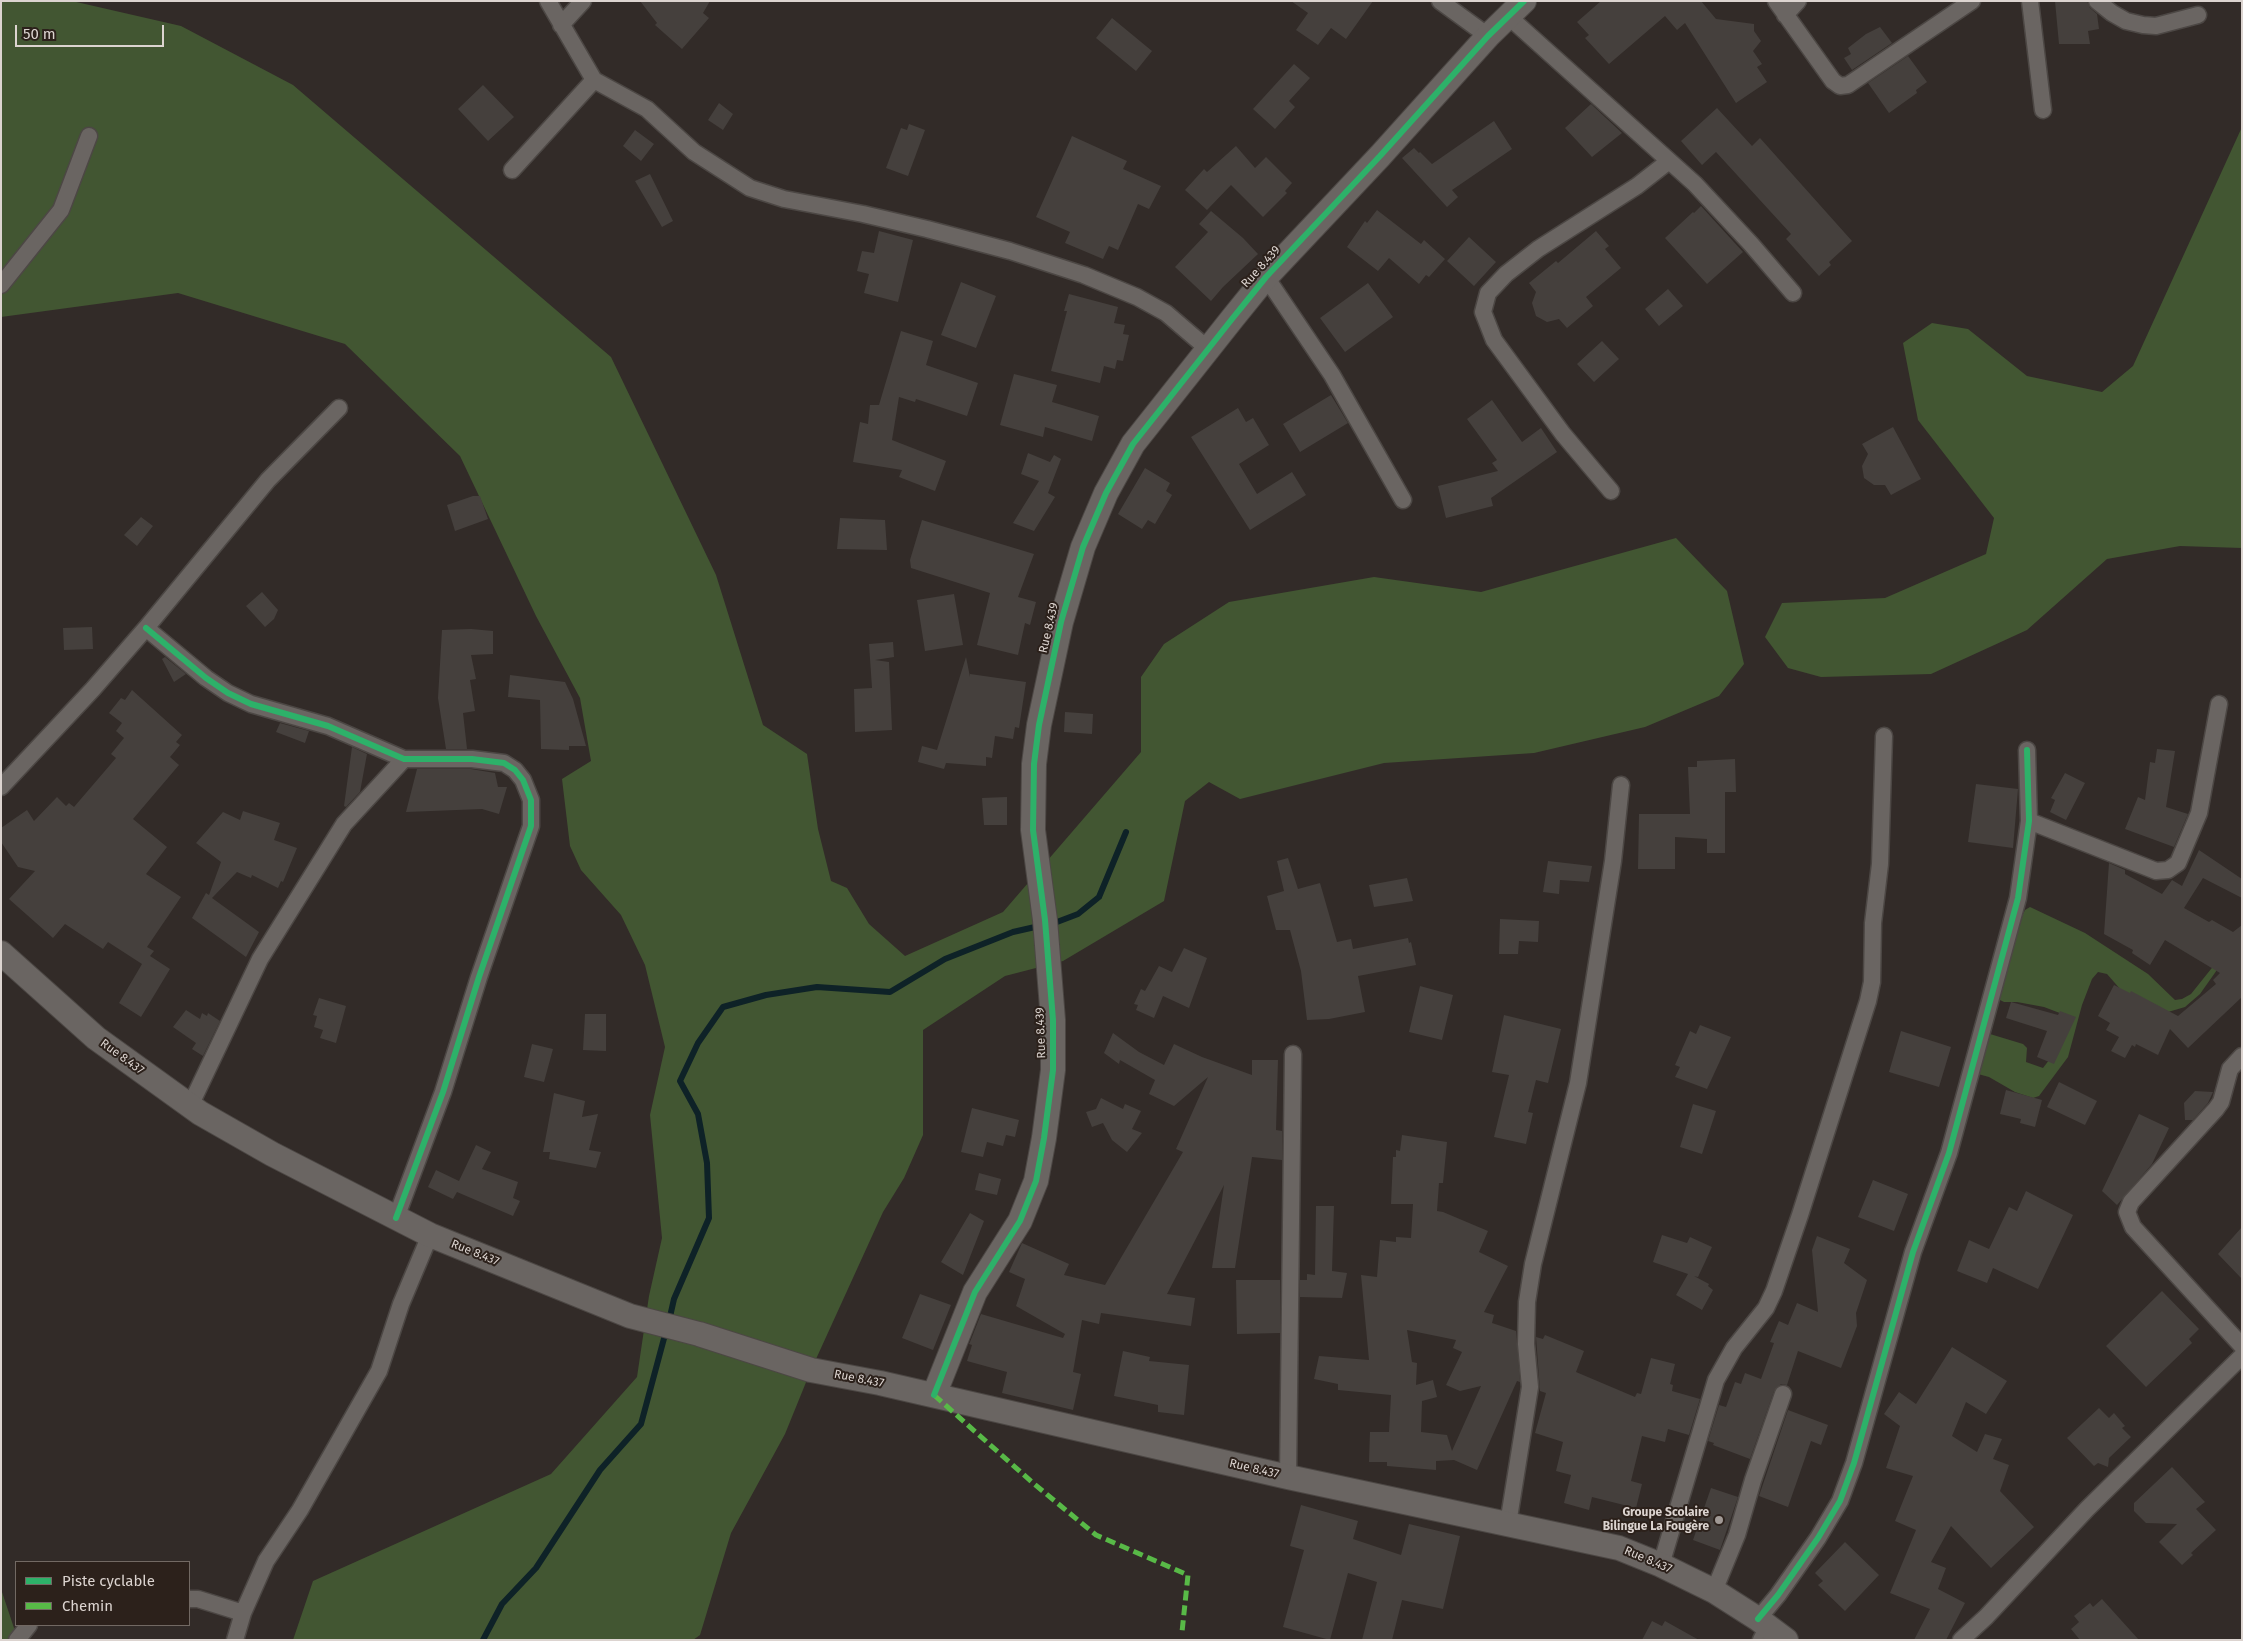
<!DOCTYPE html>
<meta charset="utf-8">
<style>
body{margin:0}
#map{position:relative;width:2243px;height:1641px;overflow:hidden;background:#322b28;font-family:"Fira Sans",sans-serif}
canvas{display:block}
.frame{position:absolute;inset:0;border:2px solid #dcd4d0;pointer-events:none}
.legend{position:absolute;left:15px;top:1561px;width:175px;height:65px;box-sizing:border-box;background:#2c211b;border:1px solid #726963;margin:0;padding:6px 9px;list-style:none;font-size:15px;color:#dcd4d0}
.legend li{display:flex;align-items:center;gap:10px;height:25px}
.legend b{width:25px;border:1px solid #726963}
.scale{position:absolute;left:15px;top:25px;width:149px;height:22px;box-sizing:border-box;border:2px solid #dcd4d0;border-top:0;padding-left:6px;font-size:15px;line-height:18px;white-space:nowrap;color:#dcd4d0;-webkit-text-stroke:4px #2c211b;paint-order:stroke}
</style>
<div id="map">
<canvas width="2243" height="1641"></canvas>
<div class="frame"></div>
<ul class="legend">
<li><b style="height:6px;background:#2db169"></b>Piste cyclable</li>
<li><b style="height:6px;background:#58b947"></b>Chemin</li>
</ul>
<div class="scale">50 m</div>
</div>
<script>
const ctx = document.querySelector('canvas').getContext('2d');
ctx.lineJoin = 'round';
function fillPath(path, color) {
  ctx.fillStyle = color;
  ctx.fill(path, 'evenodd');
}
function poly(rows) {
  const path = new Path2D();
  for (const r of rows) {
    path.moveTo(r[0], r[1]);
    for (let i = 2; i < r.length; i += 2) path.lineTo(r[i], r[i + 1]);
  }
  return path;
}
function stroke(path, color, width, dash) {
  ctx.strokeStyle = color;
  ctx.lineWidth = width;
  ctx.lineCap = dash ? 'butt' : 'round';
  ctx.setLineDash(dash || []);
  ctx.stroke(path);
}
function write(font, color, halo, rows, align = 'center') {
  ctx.font = font + ' "Fira Sans",sans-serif';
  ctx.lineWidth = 4;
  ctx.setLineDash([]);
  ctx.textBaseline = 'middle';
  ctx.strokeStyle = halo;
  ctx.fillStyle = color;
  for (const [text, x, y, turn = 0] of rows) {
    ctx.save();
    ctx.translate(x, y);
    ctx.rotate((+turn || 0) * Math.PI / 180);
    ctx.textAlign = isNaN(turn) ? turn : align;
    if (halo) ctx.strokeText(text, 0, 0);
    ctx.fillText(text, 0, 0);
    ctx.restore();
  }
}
const green = poly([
 [1,1,72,1,181,26,293,85,611,357,716,575,763,725,807,754,818,829,831,881,847,888,869,924,905,956,1003,912,1141,752,1141,677,1164,644,1229,602,1374,577,1481,592,1676,538,1727,591,1744,664,1719,696,1645,727,1534,753,1384,763,1240,799,1209,782,1185,801,1164,901,1063,961,1005,976,923,1030,923,1135,904,1178,883,1212,811,1370,785,1434,731,1533,700,1635,693,1640,293,1640,313,1581,551,1474,637,1377,649,1296,662,1238,650,1115,665,1047,645,965,621,915,581,870,570,846,562,779,591,761,580,698,536,616,460,456,345,344,178,293,1,317],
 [2242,127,2242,548,2180,546,2107,559,2027,630,1931,674,1821,677,1788,668,1765,637,1782,603,1885,598,1986,554,1994,518,1918,420,1903,343,1932,323,1968,329,2027,376,2102,392,2133,366],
 [2030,907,2085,933,2148,974,2175,1000,2182,999,2191,994,2215,964,2236,943,2200,994,2185,1007,2168,1012,2121,990,2107,974,2098,972,2092,979,2082,1005,2068,1057,2039,1096,2033,1098,2015,1092,1989,1077,1978,1074,1986,1038,1990,1034,2023,1044,2027,1048,2026,1062,2043,1068,2056,1051,2065,1015,2044,1007,2017,1002,2004,1002,2000,1000,2000,991,2023,914,2025,910],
 [1,1589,18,1640,1,1640]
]);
const stream = poly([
 [669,1321,674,1299,709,1218,707,1163,698,1114,680,1081,698,1043,723,1007,766,995,817,987,890,992,945,959,1013,932,1057,922,1078,914,1099,897,1126,832],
 [483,1640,502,1604,536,1568,600,1470,641,1424,666,1331]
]);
const building = poly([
 [640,1,710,1,703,13,709,18,682,49,655,25,657,23],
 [1291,1,1373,1,1346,39,1331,28,1318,45,1296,30,1308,13],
 [1601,1,1701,1,1716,19,1754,24,1754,31,1761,41,1753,51,1762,64,1757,67,1767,82,1736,103,1685,23,1677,30,1665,16,1609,64,1585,38,1589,35,1577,22],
 [2055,1,2087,1,2090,8,2097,14,2099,29,2088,31,2090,44,2059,44],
 [1112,18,1152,51,1136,71,1096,38],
 [1880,27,1892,43,1852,70,1844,58,1851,54,1848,48,1866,34],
 [1908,56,1927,82,1916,90,1917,93,1889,113,1868,83],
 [1294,64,1310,78,1289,101,1295,107,1275,129,1253,109],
 [483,85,514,117,488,141,458,109],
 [719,103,733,114,723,130,708,120],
 [1591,104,1622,133,1592,157,1565,128],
 [1717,108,1752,146,1760,138,1852,241,1829,262,1831,265,1819,276,1786,239,1791,234,1716,152,1702,165,1681,141],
 [1494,121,1512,149,1452,190,1458,197,1447,207,1402,158,1414,148,1419,153,1420,152,1432,164],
 [909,124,925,130,908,176,886,168,901,128,907,130],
 [635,130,654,144,641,161,623,146],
 [1072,136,1127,161,1123,169,1161,186,1149,209,1138,204,1118,250,1109,246,1103,259,1065,243,1070,232,1036,217],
 [1236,146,1255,168,1266,157,1292,183,1285,191,1287,193,1263,217,1231,185,1207,210,1185,190,1204,169,1207,172],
 [650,174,673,221,662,227,635,181],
 [1701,206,1743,252,1707,284,1665,238,1693,212,1694,213],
 [1377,210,1421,244,1424,240,1445,259,1429,277,1426,275,1419,284,1389,258,1378,271,1347,247,1365,221,1367,223],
 [1211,211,1243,238,1258,254,1223,287,1211,301,1175,267,1208,232,1199,224],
 [879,231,913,240,898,302,864,293,869,274,857,271,862,251,874,253],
 [1596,231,1609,246,1605,249,1621,268,1586,297,1593,306,1567,328,1559,319,1547,322,1536,316,1532,303,1536,292,1529,283,1556,261,1558,263],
 [1469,237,1496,262,1474,286,1447,261],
 [961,282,996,296,976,348,941,335],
 [1368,283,1393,317,1345,352,1320,318],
 [1668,289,1683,306,1659,326,1645,309],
 [1069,294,1118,307,1114,323,1125,325,1123,334,1129,335,1123,361,1117,360,1115,369,1104,366,1100,383,1051,371,1067,311,1064,311],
 [901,331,933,341,926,365,978,383,967,416,916,399,915,402,899,397,892,440,946,461,935,491,899,477,902,470,853,462,860,422,868,424,870,405,879,405],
 [1602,341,1619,359,1594,382,1577,364],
 [1014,374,1057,385,1052,402,1099,416,1092,441,1045,427,1043,437,1000,425],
 [1331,395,1348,423,1300,452,1283,424],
 [1492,400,1522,442,1541,428,1557,452,1491,498,1493,506,1446,518,1438,486,1498,471,1492,463,1497,460,1467,419],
 [1238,408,1246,422,1253,418,1269,445,1239,464,1257,494,1292,472,1306,495,1250,530,1191,437],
 [1893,427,1921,479,1891,495,1885,485,1874,485,1864,478,1862,466,1868,454,1862,444],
 [1028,453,1050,462,1054,455,1061,459,1048,493,1055,497,1034,531,1013,523,1039,481,1021,474],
 [1145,468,1170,483,1166,491,1172,495,1155,524,1148,520,1142,529,1118,514],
 [473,496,480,496,488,519,455,531,447,505],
 [141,517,153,526,137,546,124,535],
 [840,518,885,520,887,550,837,549],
 [922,520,1034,554,1018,597,1036,602,1030,625,1025,623,1018,655,977,645,990,593,911,568,910,560],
 [262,592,278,610,274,619,265,627,246,606],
 [954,594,963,645,925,651,917,600],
 [92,627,93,649,64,650,63,628],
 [471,629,493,631,493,654,471,655,476,679,470,680,475,711,463,713,467,749,446,749,438,698,442,630],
 [893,642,894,657,875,660,889,662,892,730,855,732,854,689,872,688,869,644],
 [165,657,186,674,174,682,162,659],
 [966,657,970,677,970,674,1026,682,1019,728,1015,727,1013,739,995,736,992,758,986,757,986,766,946,763,944,769,918,762,922,746,937,750],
 [510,675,565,682,573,699,586,746,569,746,569,750,541,749,540,700,508,697],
 [132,690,182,735,176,742,180,745,170,757,179,765,133,819,167,847,146,874,181,897,147,947,154,951,150,956,170,969,141,1017,119,1003,142,964,108,942,103,949,65,924,53,938,9,899,35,871,18,867,1,842,1,828,27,810,34,821,57,797,66,806,69,803,74,807,116,758,111,754,124,738,116,731,122,723,109,713,121,698,125,700],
 [1065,712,1093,714,1092,734,1064,732],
 [280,723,309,731,305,743,276,732],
 [352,747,367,754,360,792,346,807,344,806],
 [2157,749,2175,751,2166,807,2188,814,2174,847,2125,829,2138,797,2145,800,2150,762,2155,763],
 [1735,759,1736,792,1725,792,1725,853,1707,853,1707,839,1675,837,1675,869,1638,869,1639,814,1690,814,1688,767,1697,767,1697,761],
 [417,769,471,769,495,773,498,787,507,787,499,814,482,809,406,812],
 [2065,773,2085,783,2066,820,2050,812,2055,800,2051,798],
 [1976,784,2018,789,2013,848,1968,842],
 [1007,797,1007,825,984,825,982,798],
 [243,811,280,823,274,840,297,848,283,882,281,881,278,888,252,875,251,878,237,872,212,898,259,932,246,957,192,918,206,893,209,895,221,862,196,843,223,812,240,820],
 [2199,850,2242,879,2242,898,2203,878,2184,908,2209,922,2212,920,2233,932,2242,925,2242,997,2188,1048,2170,1029,2158,1055,2136,1044,2135,1047,2132,1045,2125,1058,2111,1051,2119,1037,2106,1030,2110,1023,2098,1016,2114,985,2130,993,2131,991,2178,1016,2216,984,2213,980,2220,973,2165,940,2150,965,2132,953,2133,950,2104,934,2109,863,2125,870,2125,874,2162,894,2172,880,2182,886],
 [1288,858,1298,889,1320,883,1337,942,1351,939,1353,949,1408,938,1409,943,1411,942,1416,965,1358,976,1365,1012,1329,1019,1307,1020,1301,971,1290,930,1276,930,1267,896,1284,891,1277,861],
 [1548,861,1592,866,1589,882,1560,880,1559,894,1543,892],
 [1407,878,1413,901,1374,907,1369,885],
 [1500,919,1539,921,1538,942,1519,941,1518,954,1499,954],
 [1184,948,1207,958,1189,1008,1163,996,1154,1018,1136,1010,1138,1005,1134,1004,1141,989,1145,991,1159,966,1172,972],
 [1420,986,1453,995,1442,1040,1409,1032],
 [319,998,346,1006,336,1043,320,1038,323,1030,314,1027,317,1016,313,1015],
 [2011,1002,2058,1015,2060,1011,2076,1017,2054,1064,2037,1057,2047,1031,2006,1018],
 [186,1010,200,1019,202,1013,207,1016,208,1013,220,1021,203,1056,192,1049,196,1043,173,1027],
 [585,1014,606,1014,606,1051,583,1050],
 [1504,1015,1561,1029,1548,1083,1536,1080,1528,1112,1533,1113,1526,1144,1494,1137,1509,1075,1492,1072],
 [1700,1025,1731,1037,1707,1089,1675,1077,1680,1067,1675,1065,1690,1031,1696,1034],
 [1901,1031,1951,1047,1939,1087,1889,1072],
 [1113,1033,1139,1052,1164,1065,1174,1044,1202,1057,1252,1075,1252,1060,1278,1060,1276,1130,1282,1131,1282,1160,1252,1157,1235,1268,1212,1268,1224,1185,1167,1294,1195,1298,1191,1326,1101,1313,1099,1324,1082,1320,1073,1372,1081,1374,1073,1410,1002,1393,1007,1372,967,1361,972,1345,969,1344,970,1342,981,1314,1063,1338,1065,1334,1016,1306,1025,1279,1009,1272,1022,1243,1069,1264,1064,1275,1105,1285,1183,1152,1176,1149,1208,1077,1174,1106,1149,1094,1155,1080,1120,1060,1119,1064,1104,1053],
 [532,1044,553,1049,544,1082,524,1077],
 [2059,1082,2097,1101,2085,1125,2047,1107],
 [2006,1090,2042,1100,2035,1127,2020,1123,2021,1119,2000,1114],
 [2195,1091,2213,1092,2208,1103,2193,1120,2185,1120,2184,1103],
 [554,1093,585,1101,582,1117,598,1114,589,1150,601,1152,596,1168,549,1159,550,1152,543,1152],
 [1101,1098,1123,1109,1125,1104,1141,1111,1132,1129,1142,1133,1127,1152,1112,1140,1103,1123,1092,1127,1086,1112,1096,1109],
 [1693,1104,1716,1111,1702,1154,1680,1147],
 [972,1108,1019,1120,1015,1137,1006,1135,1003,1146,987,1142,983,1157,961,1152],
 [2139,1114,2169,1128,2152,1164,2117,1205,2102,1191],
 [1402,1135,1447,1142,1443,1183,1439,1183,1437,1211,1443,1212,1488,1231,1479,1252,1508,1266,1484,1312,1494,1315,1492,1323,1516,1331,1520,1382,1517,1381,1477,1470,1454,1460,1436,1461,1436,1470,1387,1466,1387,1462,1369,1462,1370,1432,1389,1432,1391,1395,1338,1390,1338,1384,1314,1379,1319,1356,1369,1360,1361,1275,1377,1277,1380,1240,1396,1242,1396,1237,1411,1238,1413,1204,1391,1204,1393,1157,1396,1157,1396,1150,1400,1151],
 [1407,1330,1456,1340,1453,1348,1462,1352,1446,1385,1460,1391,1481,1386,1452,1451,1447,1435,1421,1432,1422,1401,1437,1397,1433,1380,1416,1385,1417,1363,1412,1362],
 [476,1145,491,1152,482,1169,518,1182,513,1198,520,1201,513,1216,457,1192,453,1199,428,1187,436,1170,459,1181],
 [979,1173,1001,1179,997,1195,975,1190],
 [1873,1180,1908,1194,1894,1231,1858,1217],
 [2026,1191,2073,1215,2038,1289,1993,1268,1987,1283,1957,1271,1969,1240,1989,1249,2009,1207,2017,1211],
 [1316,1206,1334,1206,1332,1271,1347,1273,1342,1298,1300,1297,1300,1280,1307,1280,1307,1274,1315,1275],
 [970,1213,984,1221,963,1275,941,1262],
 [2242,1227,2242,1279,2218,1254],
 [1662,1235,1687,1243,1690,1237,1712,1247,1698,1277,1694,1276,1709,1284,1708,1286,1713,1290,1702,1310,1676,1295,1688,1274,1653,1262],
 [1817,1236,1850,1249,1844,1263,1867,1280,1856,1313,1857,1326,1841,1368,1798,1351,1787,1385,1781,1384,1774,1391,1750,1459,1713,1445,1714,1443,1708,1441,1719,1405,1726,1407,1735,1382,1741,1384,1745,1373,1761,1379,1774,1343,1770,1342,1779,1321,1788,1325,1797,1303,1818,1312,1812,1250],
 [1236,1280,1280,1280,1280,1333,1237,1334],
 [2162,1291,2199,1329,2189,1339,2192,1343,2146,1387,2106,1346],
 [920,1294,951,1305,933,1350,902,1338],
 [1545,1335,1584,1351,1576,1372,1635,1397,1637,1393,1641,1394,1651,1358,1675,1364,1670,1384,1673,1385,1672,1391,1700,1399,1689,1435,1668,1429,1665,1442,1642,1436,1631,1481,1642,1484,1636,1508,1592,1497,1589,1510,1564,1503,1571,1475,1556,1471,1563,1442,1535,1433,1546,1393,1540,1391,1536,1337,1543,1339],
 [1952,1347,2007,1381,1986,1414,1966,1402,1952,1436,1977,1452,1985,1434,2002,1439,1993,1459,2009,1465,2000,1491,2034,1527,1991,1568,1951,1526,1931,1562,1946,1568,1938,1589,1965,1603,1946,1640,1914,1640,1930,1609,1890,1593,1916,1530,1895,1521,1913,1476,1886,1468,1900,1426,1884,1414,1899,1392,1916,1404],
 [1123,1351,1150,1357,1149,1361,1189,1365,1184,1415,1158,1412,1158,1405,1114,1396],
 [2099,1408,2109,1418,2114,1413,2125,1426,2122,1428,2131,1437,2109,1458,2108,1467,2098,1463,2094,1466,2067,1438],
 [1788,1410,1828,1425,1821,1445,1811,1441,1788,1507,1759,1496],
 [2172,1467,2205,1502,2196,1509,2216,1530,2191,1553,2193,1555,2182,1565,2159,1542,2177,1524,2146,1523,2134,1511,2134,1503],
 [1711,1488,1738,1497,1720,1550,1693,1540],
 [1301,1505,1358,1521,1353,1539,1401,1555,1409,1524,1460,1536,1443,1609,1402,1600,1392,1640,1362,1640,1377,1582,1348,1573,1330,1640,1283,1627,1304,1550,1290,1546],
 [1845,1542,1879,1575,1845,1611,1818,1585,1823,1581,1815,1573],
 [2102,1599,2139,1640,2080,1640,2071,1629,2079,1622,2074,1616,2090,1603,2093,1607],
 [1652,1621,1662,1626,1665,1621,1699,1640,1642,1640]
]);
const street = poly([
 [548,1,594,80,647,109,694,152,750,188,784,199,863,214,927,229,1010,251,1084,275,1137,297,1166,313,1208,349],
 [1440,1,1488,36],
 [1776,1,1833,81,1840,86,1848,85,1972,1],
 [2030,1,2043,110],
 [2097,1,2112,13,2126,21,2143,25,2156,26,2198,15],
 [1785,15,1798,1],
 [1508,16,1695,184,1751,244,1793,293],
 [561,25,583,1],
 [512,170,594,80],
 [1266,277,1332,375,1403,500],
 [1,285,61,210,89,136],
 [1611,491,1563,434,1494,340,1483,312,1488,293,1506,274,1538,249,1637,186,1669,161],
 [146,628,206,678,228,693,251,704,328,726,404,759,472,759,504,763,515,770,523,780,531,800,531,826,479,977,443,1092,396,1218],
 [1,787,93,689,146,628,268,480,339,408],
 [2029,821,2156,871,2168,870,2178,863,2199,813,2219,704],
 [2242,1056,2230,1069,2221,1102,2216,1109,2131,1202,2127,1212,2133,1227,2242,1346],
 [190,1106,260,959,344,824,404,759],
 [1288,1477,1293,1054],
 [1508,1524,1530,1387,1526,1344,1527,1302,1533,1264,1578,1083,1613,861,1621,785],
 [1661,1565,1716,1380,1734,1348,1766,1308,1774,1291,1800,1215,1868,1001,1872,982,1873,923,1880,864,1884,736],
 [1714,1591,1737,1535,1753,1480,1783,1394],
 [189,1599,198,1599,243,1613],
 [1758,1619,1778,1595,1818,1538,1840,1501,1854,1463,1913,1252,1949,1153,2018,898,2029,821,2027,750],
 [17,1640,29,1625],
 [235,1640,243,1613,266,1561,300,1510,379,1371,401,1304,430,1235],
 [1761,1640,1768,1626],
 [1961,1640,1986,1617,2087,1509,2242,1356]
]);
const secondary = poly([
 [1,953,96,1038,200,1113,272,1154,430,1235,630,1316,699,1334,811,1370,880,1383,1288,1477,1619,1548,1661,1565,1714,1591,1758,1619,1786,1640],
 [934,1395,975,1292,1020,1221,1036,1181,1044,1138,1053,1070,1053,1020,1045,920,1033,830,1034,764,1039,725,1061,622,1083,547,1106,493,1133,444,1232,319,1266,277,1380,156,1488,36,1524,1]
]);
const quiet = poly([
 [934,1395,1033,1483,1096,1535,1188,1575,1182,1632]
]);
const cycleway = poly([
 [146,628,206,678,228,693,251,704,328,726,404,759,472,759,504,763,515,770,523,780,531,800,531,826,479,977,443,1092,396,1218],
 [934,1395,975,1292,1020,1221,1036,1181,1044,1138,1053,1070,1053,1020,1045,920,1033,830,1034,764,1039,725,1061,622,1083,547,1106,493,1133,444,1232,319,1266,277,1380,156,1488,36,1524,1],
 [1758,1619,1778,1595,1818,1538,1840,1501,1854,1463,1913,1252,1949,1153,2018,898,2029,821,2027,750]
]);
const markers = [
 [1719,1520,5,"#a09995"]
];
const streetNames = [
 ["Rue 8.439",1261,267,-48],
 ["Rue 8.439",1049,628,-77],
 ["Rue 8.439",1041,1033,-92],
 ["Rue 8.437",122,1057,36],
 ["Rue 8.437",475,1253,22],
 ["Rue 8.437",859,1379,11],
 ["Rue 8.437",1254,1469,13],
 ["Rue 8.437",1648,1560,23]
];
const poiNames = [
 ["Groupe Scolaire",1709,1513],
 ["Bilingue La Fougère",1709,1527]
];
fillPath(green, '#425632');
stroke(stream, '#0e2227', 6);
fillPath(building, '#45403d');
stroke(street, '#4c4744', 19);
stroke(secondary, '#4c4744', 26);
stroke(street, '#6a6562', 16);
stroke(secondary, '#6a6562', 24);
stroke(quiet, '#58b947', 5, [10, 5]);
stroke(cycleway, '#2db169', 6);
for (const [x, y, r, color] of markers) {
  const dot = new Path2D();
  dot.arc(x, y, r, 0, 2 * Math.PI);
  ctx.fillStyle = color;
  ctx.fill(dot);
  stroke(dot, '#2c211b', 2);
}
write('12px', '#dcd4d0', '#2c211b', streetNames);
write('bold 12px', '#dcd4d0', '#2c211b', poiNames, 'right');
</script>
